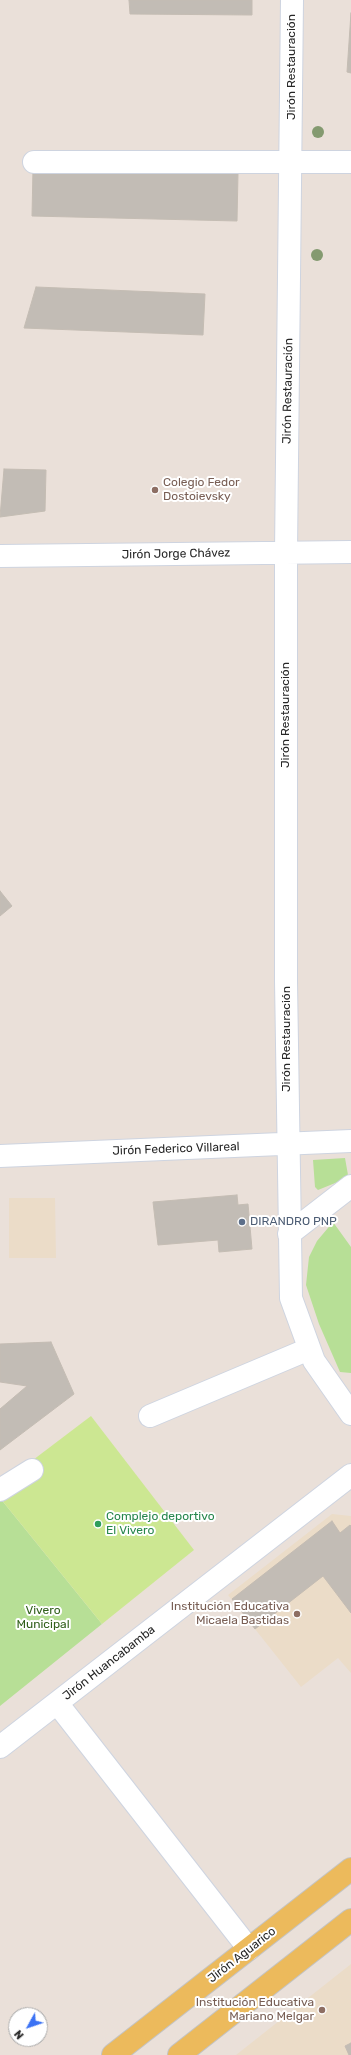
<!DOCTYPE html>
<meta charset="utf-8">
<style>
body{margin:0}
#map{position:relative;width:351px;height:2055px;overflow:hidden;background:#eae0d9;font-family:Rubik,sans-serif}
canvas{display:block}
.north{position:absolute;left:8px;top:2007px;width:40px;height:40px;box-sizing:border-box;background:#fff;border:1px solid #a9a9a9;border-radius:50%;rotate:230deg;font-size:11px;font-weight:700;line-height:16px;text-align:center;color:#272727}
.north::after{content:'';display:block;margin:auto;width:14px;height:18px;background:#3b72f4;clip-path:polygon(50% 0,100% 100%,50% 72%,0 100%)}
</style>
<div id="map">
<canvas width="351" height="2055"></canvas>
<div class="north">N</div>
</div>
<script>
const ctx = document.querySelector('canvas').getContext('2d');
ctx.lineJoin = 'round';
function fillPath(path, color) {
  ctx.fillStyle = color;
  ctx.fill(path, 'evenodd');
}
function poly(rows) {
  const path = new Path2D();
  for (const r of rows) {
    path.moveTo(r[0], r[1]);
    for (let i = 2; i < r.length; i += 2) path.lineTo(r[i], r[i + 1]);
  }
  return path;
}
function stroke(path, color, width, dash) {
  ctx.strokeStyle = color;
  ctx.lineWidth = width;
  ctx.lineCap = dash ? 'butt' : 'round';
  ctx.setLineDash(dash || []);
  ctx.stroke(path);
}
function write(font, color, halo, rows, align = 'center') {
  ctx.font = font + ' Rubik,sans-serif';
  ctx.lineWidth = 4;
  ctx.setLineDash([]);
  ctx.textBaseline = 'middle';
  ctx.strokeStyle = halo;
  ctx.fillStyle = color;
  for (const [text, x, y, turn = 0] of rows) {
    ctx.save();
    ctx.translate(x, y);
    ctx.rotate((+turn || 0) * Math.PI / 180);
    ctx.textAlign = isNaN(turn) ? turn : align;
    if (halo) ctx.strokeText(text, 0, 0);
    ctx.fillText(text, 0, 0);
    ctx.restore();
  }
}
const education = poly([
 [9,1198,55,1198,56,1258,9,1258],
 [332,1514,351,1516,351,1673,338,1658,301,1687,228,1595],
 [351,1964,351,2055,236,2055]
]);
const green = poly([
 [345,1158,348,1175,345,1179,318,1190,315,1187,313,1160],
 [333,1222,351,1247,351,1373,340,1372,319,1324,306,1285,309,1257,317,1241],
 [0,1498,102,1624,0,1706]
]);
const pitch = poly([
 [91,1416,194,1550,102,1624,0,1498,0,1485]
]);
const building = poly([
 [129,0,252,0,252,15,130,14,129,0],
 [351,13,351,73,347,72,351,13],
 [33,169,238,173,237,221,32,216,33,169],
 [36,287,205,294,203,335,24,328,36,287],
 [4,469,46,470,45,511,0,517,4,469],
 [0,891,12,906,0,916,0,891],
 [237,1195,238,1205,248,1204,252,1249,219,1252,218,1240,158,1245,153,1202,237,1195],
 [51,1342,74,1394,0,1450,0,1409,27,1386,0,1382,0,1344,51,1342],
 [332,1521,340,1533,350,1525,351,1526,351,1613,323,1576,255,1629,232,1599,332,1521],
 [351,2043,351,2055,349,2055,345,2046,351,2043]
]);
const minor = poly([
 [292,0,286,553,286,981,291,1298,314,1361,351,1414],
 [34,162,351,162],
 [0,556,351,552],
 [0,1156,351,1141],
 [289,1234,351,1186],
 [150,1416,309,1349],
 [0,1490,32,1470],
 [57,1703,249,1949],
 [0,1747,351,1475]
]);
const major = poly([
 [113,2055,351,1869],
 [179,2055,351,1920]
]);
const trees = [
 [318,132],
 [317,255]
];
const markers = [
 [155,490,4,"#8d6e63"],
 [242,1222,4,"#5c6f8a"],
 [98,1524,4,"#2e9e5b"],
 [297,1614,4,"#8d6e63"],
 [322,2010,4,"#8d6e63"]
];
const streetNames = [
 ["Jirón Restauración",292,67,-90],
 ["Jirón Restauración",288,391,-89],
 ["Jirón Jorge Chávez",176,554,-1],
 ["Jirón Restauración",286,715,-90],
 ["Jirón Restauración",287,1039,-90],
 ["Jirón Federico Villareal",176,1149,-2],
 ["Jirón Huancabamba",109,1663,-38],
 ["Jirón Aguarico",242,1955,-38]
];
const educationNames = [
 ["Colegio Fedor",163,483,"left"],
 ["Dostoievsky",163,497,"left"],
 ["Institución Educativa",289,1607],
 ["Micaela Bastidas",289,1621],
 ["Institución Educativa",314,2003],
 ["Mariano Melgar",314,2017]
];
const serviceNames = [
 ["DIRANDRO PNP",250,1222]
];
const leisureNames = [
 ["Complejo deportivo",106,1517],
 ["El Vivero",106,1531]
];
const parkNames = [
 ["Vivero",43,1611],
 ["Municipal",43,1625]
];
fillPath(education, '#ebdcc8');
fillPath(green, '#b7df96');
fillPath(pitch, '#cce792');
fillPath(building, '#c2bcb5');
stroke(building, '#c4bcb3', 1);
stroke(minor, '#ced4e0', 24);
stroke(major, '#c3c3c3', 24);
stroke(minor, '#fff', 22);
stroke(major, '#ecba5c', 22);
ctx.fillStyle = '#849a70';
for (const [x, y] of trees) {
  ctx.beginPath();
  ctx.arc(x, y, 6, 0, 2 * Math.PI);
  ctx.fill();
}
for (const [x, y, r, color] of markers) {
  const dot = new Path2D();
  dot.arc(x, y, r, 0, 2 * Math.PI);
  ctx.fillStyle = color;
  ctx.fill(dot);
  stroke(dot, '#fff', 1.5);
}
write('12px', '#272727', '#fff', streetNames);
write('12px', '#785e54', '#fff', educationNames, 'right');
write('12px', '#4e5e75', '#fff', serviceNames, 'left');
write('12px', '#27864d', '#fff', leisureNames, 'left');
write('12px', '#31601b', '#fff', parkNames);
</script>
